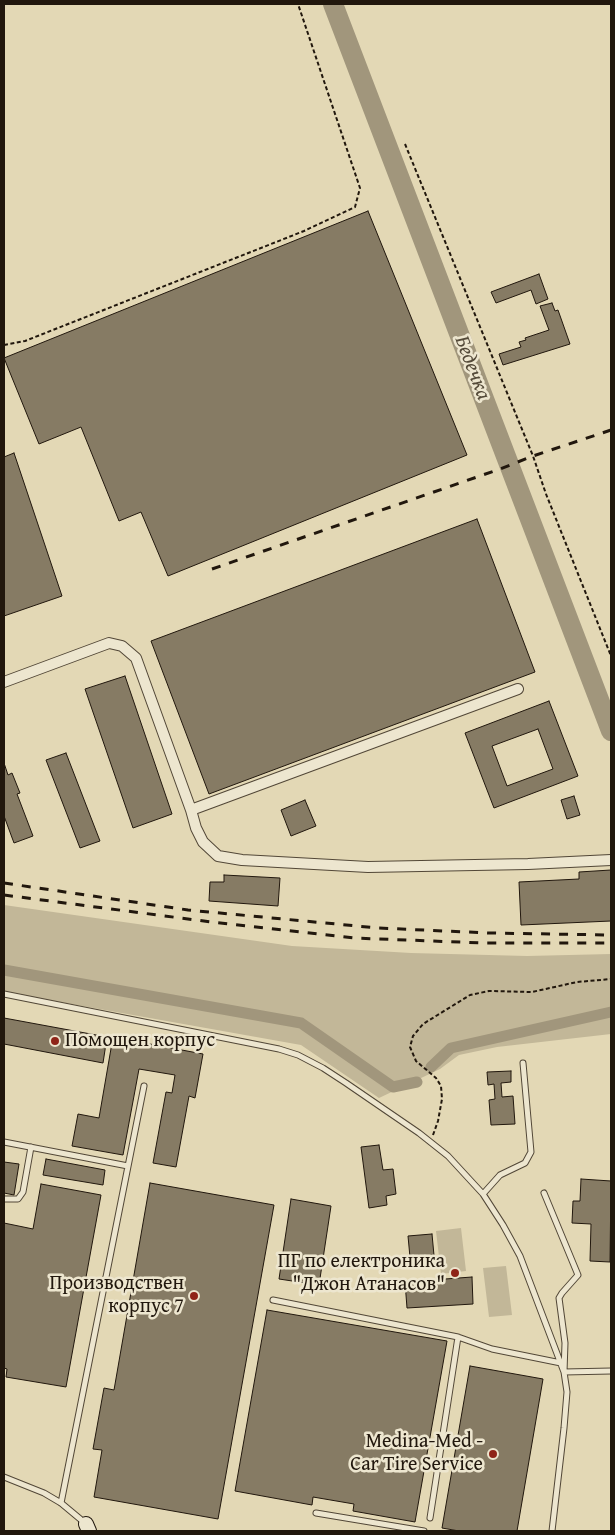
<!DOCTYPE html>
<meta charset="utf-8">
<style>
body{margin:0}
#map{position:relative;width:615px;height:1535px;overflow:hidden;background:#e3d8b5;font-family:"Gentium Book Plus",serif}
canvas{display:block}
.frame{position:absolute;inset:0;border:5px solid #21170d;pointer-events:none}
</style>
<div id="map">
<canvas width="615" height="1535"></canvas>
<div class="frame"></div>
</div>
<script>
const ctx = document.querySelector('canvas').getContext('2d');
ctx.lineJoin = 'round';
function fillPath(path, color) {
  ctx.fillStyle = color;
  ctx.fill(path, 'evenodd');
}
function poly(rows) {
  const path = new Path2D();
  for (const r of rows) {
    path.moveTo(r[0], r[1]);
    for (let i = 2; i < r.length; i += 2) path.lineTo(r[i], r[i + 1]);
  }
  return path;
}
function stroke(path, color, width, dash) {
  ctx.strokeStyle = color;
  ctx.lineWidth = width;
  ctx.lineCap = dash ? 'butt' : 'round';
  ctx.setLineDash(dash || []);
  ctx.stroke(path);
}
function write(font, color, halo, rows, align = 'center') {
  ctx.font = font + ' "Gentium Book Plus",serif';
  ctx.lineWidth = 5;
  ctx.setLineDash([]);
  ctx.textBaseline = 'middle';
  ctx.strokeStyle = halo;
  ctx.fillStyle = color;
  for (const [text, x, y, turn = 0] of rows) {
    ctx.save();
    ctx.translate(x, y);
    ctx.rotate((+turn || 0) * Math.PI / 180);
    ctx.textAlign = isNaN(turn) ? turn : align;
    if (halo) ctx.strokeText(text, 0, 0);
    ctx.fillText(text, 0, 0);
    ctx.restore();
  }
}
const green = poly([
 [4,905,292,946,411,953,527,956,611,954,611,1034,497,1047,459,1055,440,1069,379,1098,301,1045,4,992],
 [461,1228,466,1271,441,1274,436,1231],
 [506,1266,512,1315,489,1317,483,1268]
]);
const canal = poly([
 [4,970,301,1023,393,1087,417,1082],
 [431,1067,451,1048,611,1012]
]);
const river = poly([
 [333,4,611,731]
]);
const building = poly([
 [368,211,467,455,168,576,141,512,119,521,81,427,39,444,4,358,368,211],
 [539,274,548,299,536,304,531,290,496,303,491,292,539,274],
 [552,303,555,311,558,310,570,344,503,365,499,354,521,347,519,342,526,340,525,338,549,330,540,306,552,303],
 [14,453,62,596,4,616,4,457,14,453],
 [477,519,535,672,209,794,151,641,477,519],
 [125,676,172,814,133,828,85,689,125,676],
 [549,701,578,776,494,808,465,733,549,701],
 [538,729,553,769,507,786,492,746,538,729],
 [66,753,100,841,80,848,46,760,66,753],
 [4,763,8,775,12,773,20,793,17,794,33,836,14,843,4,816,4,763],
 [574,796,580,815,567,819,561,800,574,796],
 [305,800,316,826,291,836,281,810,305,800],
 [611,870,611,921,521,925,519,882,579,879,579,872,611,870],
 [224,875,280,878,278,906,209,901,210,882,224,882,224,875],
 [4,1018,107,1037,103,1063,4,1044,4,1018],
 [113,1037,203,1054,195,1098,189,1096,176,1167,153,1163,166,1092,172,1093,175,1075,139,1069,123,1155,72,1146,78,1114,99,1118,113,1037],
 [511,1071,511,1082,501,1083,502,1097,513,1096,515,1124,491,1125,489,1100,495,1099,494,1084,488,1085,487,1072,511,1071],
 [379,1145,383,1170,393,1169,396,1194,386,1196,387,1205,369,1208,361,1147,379,1145],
 [46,1159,105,1170,103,1185,43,1175,46,1159],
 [4,1162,19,1164,14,1195,4,1193,4,1162],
 [581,1179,611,1181,610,1262,590,1261,591,1224,572,1223,573,1201,580,1201,581,1179],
 [150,1183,274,1205,218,1519,94,1497,102,1450,93,1449,104,1388,114,1390,150,1183],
 [41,1184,101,1195,66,1387,6,1377,7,1369,4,1368,4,1223,33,1229,41,1184],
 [291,1199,331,1206,319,1285,279,1279,291,1199],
 [432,1234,435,1266,411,1268,408,1236,432,1234],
 [472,1277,473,1304,407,1308,405,1282,472,1277],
 [267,1310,447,1341,415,1522,353,1511,354,1504,313,1497,312,1505,235,1491,267,1310],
 [470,1366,543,1379,517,1531,459,1531,442,1528,470,1366]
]);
const path = poly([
 [405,144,533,456,546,494,611,656],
 [4,345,25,341,304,231,355,207,360,188,298,4],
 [433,1135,438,1121,442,1099,441,1086,436,1078,416,1061,410,1047,413,1036,423,1024,470,995,489,991,532,992,577,982,611,979]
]);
const lane = poly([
 [4,994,279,1049,298,1055,323,1068,346,1083,419,1133,448,1156,483,1194,503,1225,520,1256,564,1372,567,1392,564,1428,552,1531],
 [4,1142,128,1166],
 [544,1193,578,1275,562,1293,559,1298,565,1343,564,1372,611,1371],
 [483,1194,500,1175,525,1163,531,1152,523,1063],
 [4,1199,18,1199,23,1192,31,1147],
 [273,1300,458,1337,492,1349,561,1363],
 [4,1477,44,1493,61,1503,85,1523],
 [61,1503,144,1086],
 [316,1513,424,1531],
 [430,1518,458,1337]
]);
const street = poly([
 [4,682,109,643,122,646,136,658,191,810,196,828,203,842,218,856,242,860,368,867,528,864,611,860],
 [191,810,518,689]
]);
const secondary = poly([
 [86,1524,89,1531]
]);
const rail = poly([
 [212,569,500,469,533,456,611,430],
 [4,883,188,910,378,928,489,933,611,935],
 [4,895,211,922,354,938,484,943,611,943]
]);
const markers = [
 [55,1041,5,"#8f2418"],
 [455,1273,5,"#8f2418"],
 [194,1296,5,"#8f2418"],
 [493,1454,5,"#8f2418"]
];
const poiNames = [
 ["Помощен корпус",65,1041,"left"],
 ["ПГ по електроника",445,1262],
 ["\"Джон Атанасов\"",445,1285],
 ["Производствeн",184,1284],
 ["корпус 7",184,1307],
 ["Medina-Med -",483,1442],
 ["Car Tire Service",483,1465]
];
const waterNames = [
 ["Бедечка",472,368,69]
];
fillPath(green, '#c2b798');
stroke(canal, '#a1967c', 11);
stroke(river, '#a1967c', 20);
fillPath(building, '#867b64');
stroke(building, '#21170d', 1);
stroke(lane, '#524737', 7);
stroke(street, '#524737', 12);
stroke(secondary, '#21170d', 16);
stroke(path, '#21170d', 2, [4, 2.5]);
stroke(lane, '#ede6cf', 5);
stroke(street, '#ede6cf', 10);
stroke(secondary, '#ede6cf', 14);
stroke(rail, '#21170d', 3, [9, 9]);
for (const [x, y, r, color] of markers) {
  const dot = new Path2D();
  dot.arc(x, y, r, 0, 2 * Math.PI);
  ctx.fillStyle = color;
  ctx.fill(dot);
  stroke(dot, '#ede6cf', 2);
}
write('20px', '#21170d', '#ede6cf', poiNames, 'right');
write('italic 21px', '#544a39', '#ede6cf', waterNames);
</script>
